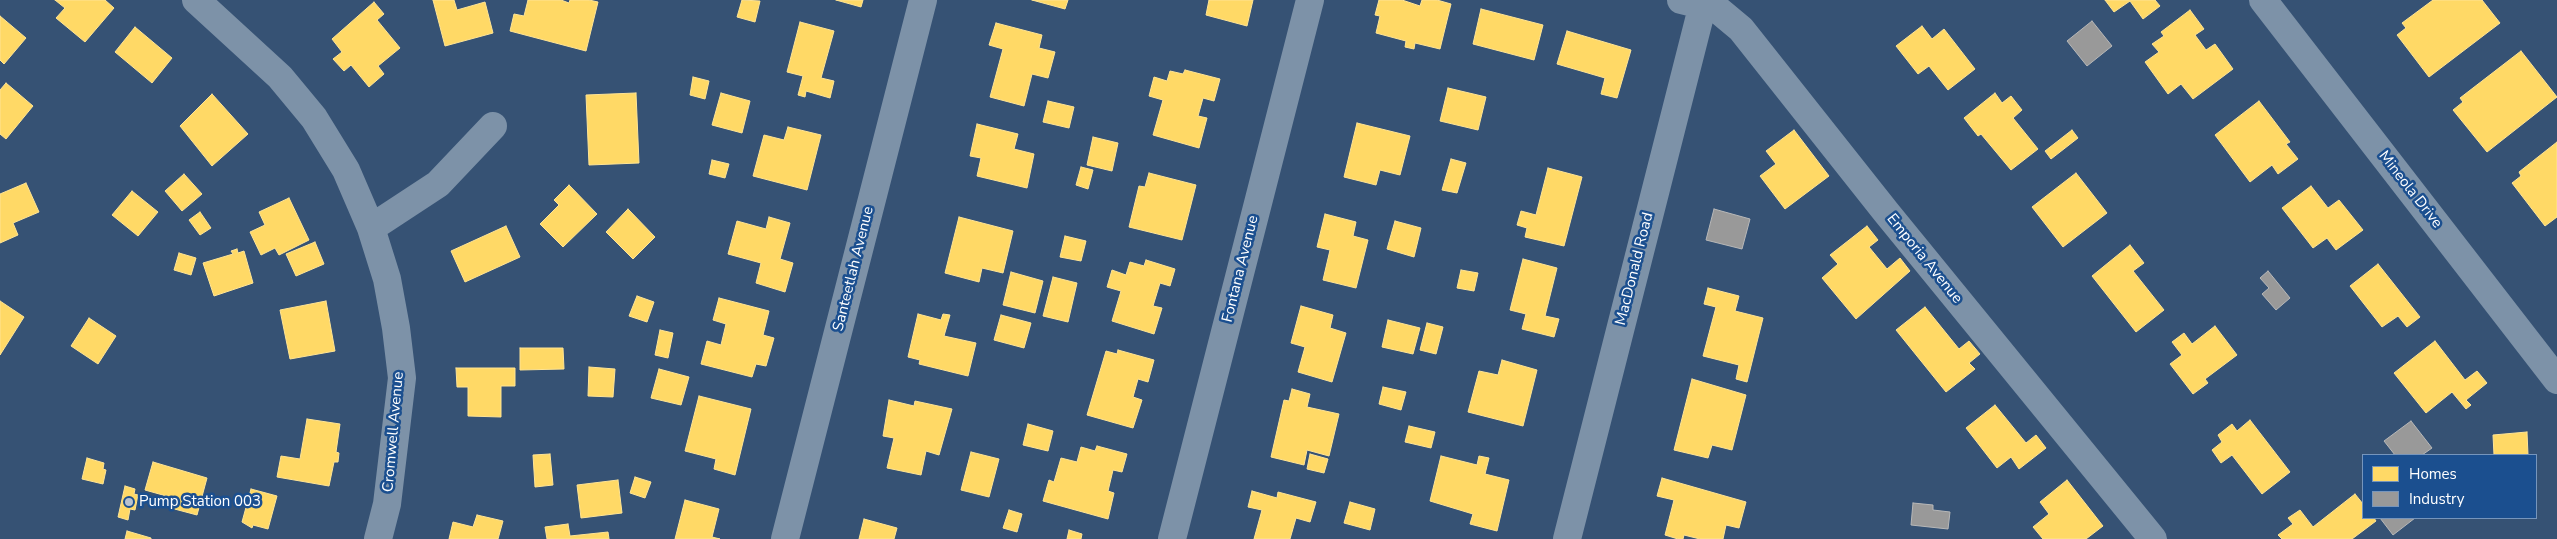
<!DOCTYPE html>
<style>
body{margin:0}
#map{position:relative;width:2557px;height:539px;overflow:hidden;background:#365274;font-family:"Nunito Sans",sans-serif}
canvas{display:block}
.legend{position:absolute;left:2362px;top:454px;width:175px;height:65px;box-sizing:border-box;background:#1b4f8f;border:1px solid #7695bc;margin:0;padding:6px 9px;list-style:none;font-size:15px;color:#fff}
.legend li{display:flex;align-items:center;gap:10px;height:25px}
.legend b{width:25px;border:1px solid #7695bc}
</style>
<div id="map">
<canvas width="2557" height="539"></canvas>
<ul class="legend">
<li><b style="height:14px;background:#ffd966"></b>Homes</li>
<li><b style="height:14px;background:#999"></b>Industry</li>
</ul>
</div>
<script>
const ctx = document.querySelector('canvas').getContext('2d');
ctx.lineJoin = 'round';
function fillPath(path, color) {
  ctx.fillStyle = color;
  ctx.fill(path, 'evenodd');
}
function poly(rows) {
  const path = new Path2D();
  for (const r of rows) {
    path.moveTo(r[0], r[1]);
    for (let i = 2; i < r.length; i += 2) path.lineTo(r[i], r[i + 1]);
  }
  return path;
}
function stroke(path, color, width, dash) {
  ctx.strokeStyle = color;
  ctx.lineWidth = width;
  ctx.lineCap = dash ? 'butt' : 'round';
  ctx.setLineDash(dash || []);
  ctx.stroke(path);
}
function write(font, color, halo, rows, align = 'center') {
  ctx.font = font + ' "Nunito Sans",sans-serif';
  ctx.lineWidth = 5;
  ctx.setLineDash([]);
  ctx.textBaseline = 'middle';
  ctx.strokeStyle = halo;
  ctx.fillStyle = color;
  for (const [text, x, y, turn = 0] of rows) {
    ctx.save();
    ctx.translate(x, y);
    ctx.rotate((+turn || 0) * Math.PI / 180);
    ctx.textAlign = isNaN(turn) ? turn : align;
    if (halo) ctx.strokeText(text, 0, 0);
    ctx.fillText(text, 0, 0);
    ctx.restore();
  }
}
const homes = poly([
 [55,0,105,0,114,8,85,42,56,18,65,8,55,0],
 [433,0,454,0,457,10,485,2,493,33,445,46,433,0],
 [528,0,561,0,569,3,570,0,589,0,598,2,586,51,510,31,514,14,524,16,528,0],
 [742,0,760,1,755,22,737,17,742,0],
 [836,0,863,0,861,7,836,0],
 [1032,0,1068,0,1065,9,1032,0],
 [1209,0,1253,0,1247,26,1206,15,1209,0],
 [1379,0,1402,0,1420,6,1422,0,1437,0,1451,4,1440,49,1415,43,1414,49,1405,47,1406,41,1376,33,1380,16,1375,15,1379,0],
 [2105,0,2155,0,2160,6,2143,19,2130,1,2114,12,2105,0],
 [2433,0,2482,0,2500,23,2429,77,2397,35,2406,28,2402,23,2433,0],
 [374,2,384,14,377,20,400,48,378,66,384,74,369,87,351,65,344,71,333,59,342,52,332,39,374,2],
 [1481,9,1543,25,1534,60,1473,44,1481,9],
 [2190,10,2204,29,2195,35,2206,50,2215,44,2233,69,2193,99,2181,84,2168,94,2145,62,2159,52,2152,44,2164,36,2161,32,2190,10],
 [0,16,26,38,4,64,0,60,0,16],
 [800,22,834,31,821,78,834,81,830,98,806,91,805,97,798,95,803,76,787,72,800,22],
 [996,23,1042,35,1039,48,1055,52,1048,78,1032,74,1024,106,990,97,1003,49,989,45,996,23],
 [1922,26,1932,39,1944,29,1975,69,1948,90,1929,66,1918,74,1896,46,1922,26],
 [135,27,172,58,152,83,115,52,135,27],
 [1567,31,1631,50,1617,98,1601,94,1605,78,1557,64,1567,31],
 [2521,51,2557,97,2487,152,2453,110,2463,102,2460,98,2521,51],
 [1185,70,1220,79,1214,101,1203,98,1198,116,1207,118,1199,148,1153,135,1163,100,1149,96,1154,77,1167,81,1170,71,1183,74,1185,70],
 [693,77,709,81,705,99,690,95,693,77],
 [6,83,33,106,6,139,0,134,0,90,6,83],
 [1448,88,1486,97,1478,130,1440,121,1448,88],
 [636,93,639,163,589,165,586,95,636,93],
 [721,93,750,101,742,133,712,125,721,93],
 [1995,93,2002,103,2011,96,2022,110,2013,118,2038,149,2011,170,1981,134,1978,136,1964,118,1995,93],
 [212,94,248,134,212,166,180,126,212,94],
 [1048,101,1074,107,1069,128,1043,122,1048,101],
 [2259,101,2290,142,2286,144,2298,159,2278,174,2272,165,2250,182,2215,135,2259,101],
 [1357,123,1410,136,1400,175,1380,170,1376,185,1344,177,1357,123],
 [977,124,1018,134,1014,149,1034,154,1027,188,977,176,981,158,970,156,977,124],
 [788,127,821,135,807,190,753,176,764,135,784,140,788,127],
 [1794,130,1829,176,1785,209,1760,176,1776,164,1766,151,1794,130],
 [2072,130,2078,138,2051,159,2045,151,2072,130],
 [1093,137,1118,143,1112,171,1087,165,1093,137],
 [2557,142,2557,217,2545,226,2512,183,2521,176,2519,172,2557,142],
 [1451,159,1466,163,1457,193,1442,190,1451,159],
 [712,160,729,164,725,178,709,174,712,160],
 [1081,167,1093,170,1088,189,1076,185,1081,167],
 [1548,168,1582,177,1564,246,1525,237,1527,228,1517,225,1521,211,1536,215,1548,168],
 [1149,173,1196,185,1182,240,1129,227,1139,186,1145,187,1149,173],
 [2076,173,2107,213,2063,247,2032,207,2076,173],
 [184,174,202,194,182,211,165,191,184,174],
 [26,183,39,212,13,223,18,235,0,243,0,194,26,183],
 [569,185,597,214,563,247,540,224,559,205,554,200,569,185],
 [2311,186,2328,208,2339,200,2363,230,2336,250,2327,238,2313,248,2282,208,2311,186],
 [132,191,158,212,138,236,112,215,132,191],
 [289,198,309,240,279,255,275,248,261,255,250,232,265,225,259,212,289,198],
 [628,209,655,237,633,259,606,232,628,209],
 [200,212,211,228,200,235,189,220,200,212],
 [1325,214,1356,222,1353,236,1368,240,1356,288,1323,280,1330,250,1317,247,1325,214],
 [769,217,790,223,780,259,793,263,785,292,756,283,761,263,728,254,737,221,766,229,769,217],
 [959,217,1013,231,1003,273,982,268,979,282,945,273,959,217],
 [1395,221,1421,228,1414,257,1387,249,1395,221],
 [506,226,520,257,465,282,451,251,506,226],
 [1867,226,1878,240,1869,247,1887,269,1900,258,1910,271,1856,319,1822,278,1838,264,1830,255,1867,226],
 [1065,236,1086,241,1081,261,1060,257,1065,236],
 [315,242,324,264,296,276,286,254,315,242],
 [2130,245,2144,263,2133,271,2164,310,2136,332,2092,276,2130,245],
 [237,249,238,253,244,251,253,283,214,296,203,263,233,254,231,251,237,249],
 [179,253,196,258,191,275,174,270,179,253],
 [1523,259,1557,268,1545,316,1559,319,1554,337,1522,329,1526,314,1510,310,1523,259],
 [1146,260,1175,269,1170,286,1160,283,1153,306,1162,308,1154,334,1112,321,1121,291,1107,287,1112,270,1126,275,1130,262,1144,266,1146,260],
 [2378,264,2420,317,2407,327,2398,316,2382,327,2350,286,2378,264],
 [1461,270,1478,273,1474,291,1457,288,1461,270],
 [1011,272,1043,281,1035,313,1003,305,1011,272],
 [1053,277,1077,283,1068,322,1043,316,1053,277],
 [1708,288,1739,296,1735,311,1763,318,1747,382,1736,379,1739,365,1703,356,1716,307,1704,304,1708,288],
 [637,296,654,302,647,322,629,316,637,296],
 [719,298,769,311,763,335,774,338,766,366,756,364,752,377,701,364,707,341,721,345,726,324,713,320,719,298],
 [0,301,24,317,0,355,0,301],
 [326,301,335,351,290,359,280,310,326,301],
 [1301,306,1333,315,1330,328,1346,333,1332,382,1298,372,1305,347,1291,343,1301,306],
 [1925,307,1959,349,1969,341,1980,354,1969,363,1975,369,1946,392,1896,330,1925,307],
 [918,314,941,320,943,314,950,315,944,336,976,343,968,376,919,364,920,360,908,357,918,314],
 [1001,315,1031,323,1024,348,994,340,1001,315],
 [89,318,116,336,98,364,71,346,89,318],
 [1388,320,1420,328,1413,354,1382,347,1388,320],
 [1427,323,1443,327,1436,354,1420,350,1427,323],
 [2215,326,2237,355,2205,379,2208,383,2193,394,2170,364,2182,355,2172,342,2184,333,2192,344,2215,326],
 [660,330,673,333,668,358,655,355,660,330],
 [2435,341,2465,380,2477,371,2487,383,2466,400,2471,405,2466,409,2452,392,2426,413,2394,373,2435,341],
 [520,348,563,348,564,369,520,370,520,348],
 [1118,350,1154,360,1148,382,1138,379,1133,397,1142,400,1133,428,1087,415,1106,351,1117,354,1118,350],
 [1502,360,1537,370,1523,426,1468,412,1479,371,1498,375,1502,360],
 [589,367,615,369,613,397,588,396,589,367],
 [456,368,515,368,515,386,501,386,501,417,468,416,468,387,457,387,456,368],
 [659,369,689,377,681,405,651,398,659,369],
 [1692,379,1746,395,1732,450,1712,445,1708,458,1674,450,1692,379],
 [1383,387,1406,392,1401,410,1379,404,1383,387],
 [1292,389,1310,394,1307,407,1339,414,1329,456,1307,450,1304,465,1271,457,1284,400,1289,401,1292,389],
 [699,396,751,409,735,475,714,469,716,459,685,451,699,396],
 [889,400,914,406,915,401,952,409,939,455,926,451,921,475,887,468,894,438,883,436,889,400],
 [1995,405,2026,443,2036,435,2046,448,2019,469,2011,457,1997,468,1966,428,1995,405],
 [307,419,340,424,336,452,339,453,338,462,334,462,329,486,277,477,281,456,300,459,307,419],
 [2250,420,2290,472,2262,494,2232,455,2221,463,2212,450,2222,442,2218,435,2232,424,2237,431,2250,420],
 [1028,424,1053,431,1048,451,1023,445,1028,424],
 [1409,426,1435,432,1431,448,1405,442,1409,426],
 [2527,432,2528,455,2494,455,2493,435,2527,432],
 [1097,446,1127,454,1122,472,1113,470,1108,491,1114,493,1108,519,1043,501,1049,480,1054,482,1061,458,1077,462,1081,447,1095,451,1097,446],
 [971,452,999,459,989,497,961,490,971,452],
 [550,454,553,485,535,487,533,455,550,454],
 [1310,454,1328,459,1324,473,1307,469,1310,454],
 [1441,456,1477,465,1479,456,1489,458,1485,474,1509,480,1497,531,1470,524,1473,514,1430,501,1441,456],
 [87,458,104,463,103,469,106,470,103,484,82,479,87,458],
 [153,462,207,478,197,515,167,507,170,497,145,490,153,462],
 [635,477,651,482,645,498,630,493,635,477],
 [1662,478,1746,502,1739,528,1726,525,1723,539,1700,539,1684,535,1683,539,1678,539,1665,535,1674,500,1657,496,1662,478],
 [618,480,622,513,581,518,577,485,618,480],
 [2067,480,2103,526,2086,539,2043,539,2033,527,2049,514,2040,502,2067,480],
 [125,486,135,489,134,494,138,495,135,510,130,509,128,520,118,517,125,486],
 [251,489,277,496,268,529,253,525,252,528,242,522,251,489],
 [1252,491,1277,498,1278,492,1316,502,1310,522,1296,518,1290,539,1254,539,1262,510,1248,507,1252,491],
 [2355,494,2363,504,2363,518,2374,518,2376,521,2352,539,2282,539,2278,535,2293,524,2288,518,2300,510,2313,527,2355,494],
 [685,500,719,509,712,537,720,539,675,539,685,500],
 [1350,502,1375,509,1370,530,1344,523,1350,502],
 [1009,510,1022,514,1017,532,1003,528,1009,510],
 [477,515,503,521,498,539,449,539,453,522,473,527,477,515],
 [864,519,897,528,894,539,859,539,864,519],
 [568,524,570,536,608,532,609,539,547,539,545,527,568,524],
 [1069,530,1082,534,1081,539,1067,539,1069,530],
 [127,531,151,538,151,539,125,539,127,531]
]);
const industry = poly([
 [2092,21,2112,46,2087,66,2067,41,2092,21],
 [1714,209,1750,219,1742,249,1706,240,1714,209],
 [2268,271,2290,298,2276,310,2262,294,2269,288,2260,278,2268,271],
 [2411,421,2432,448,2422,455,2395,455,2384,441,2411,421],
 [1913,503,1933,505,1933,510,1950,512,1948,529,1911,525,1913,503],
 [2380,518,2415,518,2393,535,2380,518]
]);
const minor = poly([
 [196,0,280,77,314,118,346,170,371,228,387,279,396,328,402,378,387,504,378,539],
 [1681,0,1717,9,1741,29,1886,212,2153,539],
 [2263,0,2557,380],
 [371,228,438,184,493,126],
 [785,539,923,0],
 [1172,539,1310,0],
 [1567,539,1704,0]
]);
const markers = [
 [129,502,5,"#b9c2ce"]
];
const streetNames = [
 ["Mineola Drive",2410,190,52],
 ["Emporia Avenue",1924,259,51],
 ["Santeetlah Avenue",854,269,-76],
 ["Fontana Avenue",1241,269,-76],
 ["MacDonald Road",1635,269,-76],
 ["Cromwell Avenue",394,432,-85]
];
const poiNames = [
 ["Pump Station 003",139,502]
];
fillPath(homes, '#ffd966');
stroke(homes, '#ffe494', 1);
fillPath(industry, '#999');
stroke(industry, '#b8b8b8', 1);
stroke(minor, '#7d92a8', 28);
for (const [x, y, r, color] of markers) {
  const dot = new Path2D();
  dot.arc(x, y, r, 0, 2 * Math.PI);
  ctx.fillStyle = color;
  ctx.fill(dot);
  stroke(dot, '#1b4f8f', 2);
}
write('15px', '#fff', '#1b4f8f', streetNames);
write('15px', '#fff', '#1b4f8f', poiNames, 'left');
</script>
